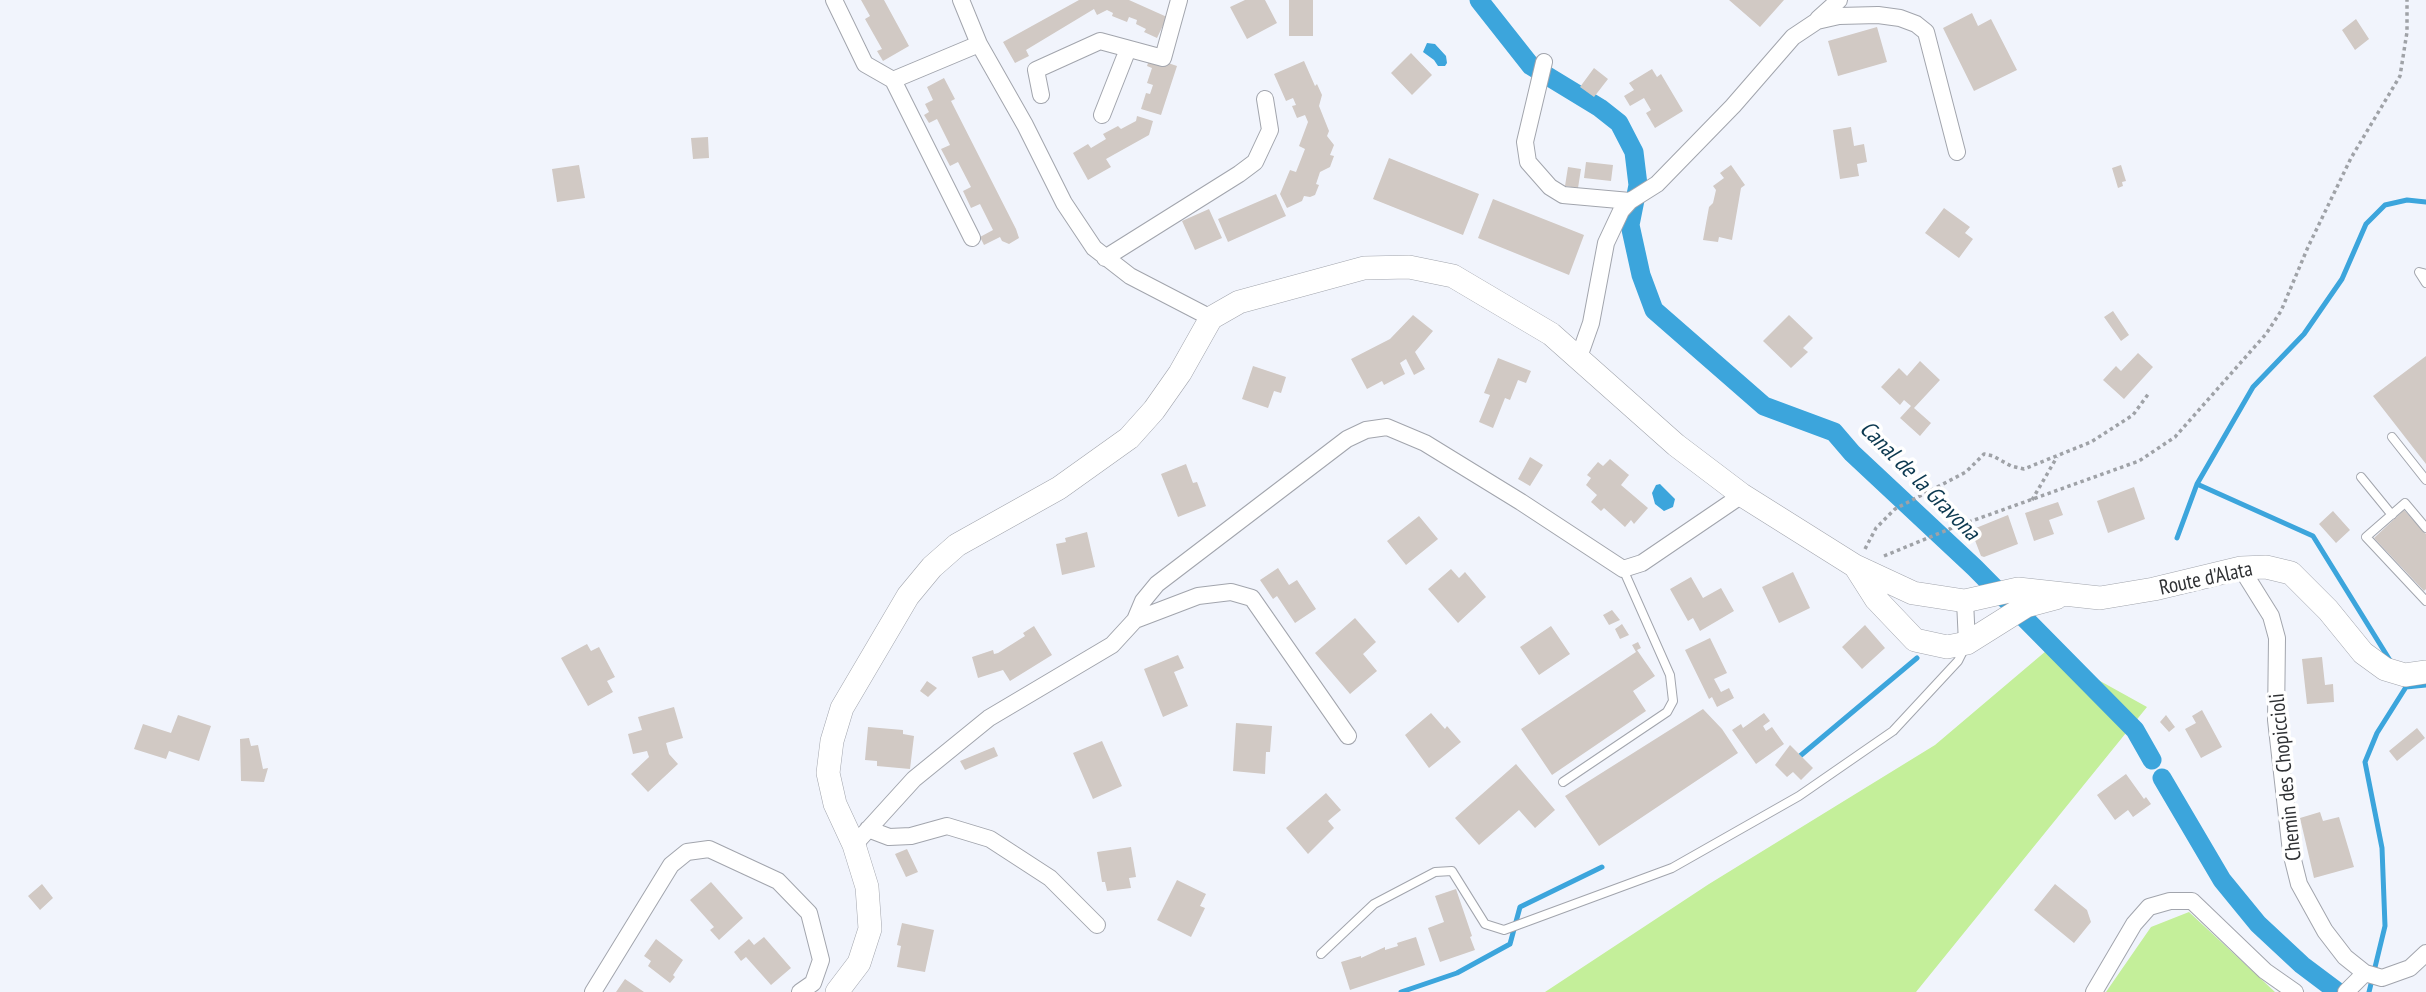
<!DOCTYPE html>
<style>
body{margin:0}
canvas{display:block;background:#f1f4fc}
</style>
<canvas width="2426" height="992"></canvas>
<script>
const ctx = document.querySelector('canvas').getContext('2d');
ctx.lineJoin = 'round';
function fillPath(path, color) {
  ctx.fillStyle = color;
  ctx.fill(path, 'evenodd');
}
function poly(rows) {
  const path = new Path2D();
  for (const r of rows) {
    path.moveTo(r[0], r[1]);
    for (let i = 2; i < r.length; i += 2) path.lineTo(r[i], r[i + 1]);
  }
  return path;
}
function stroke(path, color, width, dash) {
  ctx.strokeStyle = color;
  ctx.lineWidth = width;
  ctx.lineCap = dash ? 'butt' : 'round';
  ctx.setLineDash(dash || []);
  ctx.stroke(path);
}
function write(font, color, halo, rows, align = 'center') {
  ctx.font = font + ' "PT Sans Narrow",sans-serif';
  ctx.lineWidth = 7;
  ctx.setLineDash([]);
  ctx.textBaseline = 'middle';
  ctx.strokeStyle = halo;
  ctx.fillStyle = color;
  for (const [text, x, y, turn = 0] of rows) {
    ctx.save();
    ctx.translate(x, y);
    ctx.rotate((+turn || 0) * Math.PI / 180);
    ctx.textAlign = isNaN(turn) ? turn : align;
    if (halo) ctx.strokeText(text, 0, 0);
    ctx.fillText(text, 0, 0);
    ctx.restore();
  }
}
const green = poly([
 [2046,651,2147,707,1916,992,1545,992,1709,884,1935,745],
 [2189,912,2275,992,2106,992,2151,927]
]);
const water = poly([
 [1427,43,1435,44,1446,56,1447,63,1445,66,1438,66,1434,60,1423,52],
 [1660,484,1675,499,1673,507,1664,511,1655,504,1652,493,1656,485]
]);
const stream = poly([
 [2197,484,2313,536,2391,662],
 [2177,538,2197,484,2253,387,2304,334,2342,279,2366,224,2385,205,2407,200,2426,202],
 [2404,682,2406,687,2426,685],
 [1800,756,1917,658],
 [1401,992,1457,973,1510,944,1520,907,1602,867],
 [2369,992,2385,926,2382,848,2365,762,2377,733,2406,687]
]);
const canal = poly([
 [1479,0,1531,66,1600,108,1619,123,1634,152,1638,185,1630,225,1641,275,1654,310,1764,406,1834,432,1852,453,1975,568,2135,730,2152,760],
 [2162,778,2222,880,2258,924,2302,965,2338,992]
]);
const building = poly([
 [861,0,884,0,909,46,883,61,877,51,882,49,865,19,870,16],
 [1079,0,1129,0,1167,17,1157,38,1144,32,1146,29,1136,24,1137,20,1129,17,1127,22,1112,16,1113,13,1107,10,1097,15,1094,9,1026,50,1029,56,1015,63,1003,42],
 [1245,0,1265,0,1277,23,1247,39,1230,7],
 [1289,0,1313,0,1313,36,1289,36],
 [1729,0,1784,0,1760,27],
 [1972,13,1978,26,1991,19,2017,70,1974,91,1943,28],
 [2356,19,2369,39,2355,50,2342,30],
 [1877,27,1887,62,1838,76,1828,41],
 [1411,53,1432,75,1412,95,1391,73],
 [1150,57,1177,66,1161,115,1141,109,1146,93,1150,94,1153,85,1147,83,1152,68,1147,66],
 [1304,61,1315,86,1317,84,1322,95,1319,106,1329,131,1327,136,1334,145,1330,155,1334,156,1330,167,1320,172,1316,184,1319,185,1315,195,1310,197,1304,196,1302,201,1287,208,1280,194,1290,170,1296,172,1305,149,1299,146,1308,122,1305,115,1297,118,1292,106,1296,105,1293,98,1286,101,1274,74],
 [1594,68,1608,79,1594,97,1580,87],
 [1652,69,1657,77,1661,74,1683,111,1655,128,1646,113,1651,110,1644,98,1630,106,1624,96,1634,90,1629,83],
 [944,78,955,99,951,101,1016,229,1019,238,1009,244,1002,241,1000,237,984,245,980,237,993,230,980,204,971,208,963,191,971,187,958,162,950,166,941,149,950,145,937,119,929,123,924,115,929,112,925,104,933,100,927,87],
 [1137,116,1153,121,1149,135,1106,159,1111,167,1088,180,1073,153,1088,144,1091,148,1106,139,1103,134,1118,126,1121,129,1136,121],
 [1851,127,1854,146,1864,144,1867,162,1857,164,1859,176,1840,179,1833,130],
 [708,137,709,158,693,159,691,138],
 [1389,158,1479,194,1463,235,1373,199],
 [1586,162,1613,165,1611,181,1584,178],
 [579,165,585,198,557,202,552,169],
 [1731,165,1745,185,1741,188,1732,240,1719,237,1718,242,1703,240,1709,207,1713,203,1716,190,1713,186,1724,178,1720,173],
 [2121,165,2126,181,2122,182,2123,186,2118,188,2112,168],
 [1568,167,1581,169,1578,188,1565,186],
 [1276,194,1286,216,1228,242,1218,219],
 [1493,199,1584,235,1569,275,1478,238],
 [1944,208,1970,227,1965,233,1973,239,1959,258,1925,233],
 [1209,209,1222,238,1195,250,1182,221],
 [2113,311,2129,335,2121,341,2104,317],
 [1413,315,1433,331,1415,352,1425,369,1414,375,1406,359,1400,363,1405,374,1384,385,1382,381,1367,389,1351,359,1390,339],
 [1789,315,1813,338,1803,348,1808,352,1791,368,1763,341],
 [2138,353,2153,367,2124,399,2103,380,2116,366,2121,371],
 [2426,356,2426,464,2373,396],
 [1498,358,1531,371,1526,383,1518,380,1510,400,1505,398,1493,428,1479,422,1490,395,1484,393],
 [1920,361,1940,380,1914,408,1931,423,1920,436,1900,418,1911,406,1904,400,1900,405,1881,387,1899,368,1907,376],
 [1253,366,1286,377,1281,393,1274,391,1268,408,1242,399],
 [1530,457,1543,465,1530,486,1518,479],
 [1610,459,1629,475,1621,485,1648,508,1634,524,1631,520,1625,527,1604,508,1601,511,1591,502,1597,495,1586,485,1591,478,1587,475,1598,462,1603,466],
 [1186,464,1193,483,1197,482,1206,506,1178,517,1161,474],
 [2134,487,2145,519,2108,533,2097,501],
 [2058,502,2063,515,2049,520,2054,534,2034,541,2025,513],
 [2404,510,2426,534,2426,589,2424,591,2374,538],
 [2333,511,2350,530,2336,543,2319,524],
 [2008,515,2018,544,1984,557,1981,556,1971,530],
 [1419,516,1438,539,1406,565,1387,541],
 [1087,532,1095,567,1062,575,1056,544,1066,542,1065,538],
 [1278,568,1289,585,1297,580,1316,609,1295,623,1277,596,1273,599,1260,580],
 [1451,569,1459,578,1465,572,1486,597,1458,623,1428,589],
 [1793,572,1810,608,1779,623,1762,587],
 [1691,577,1703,598,1721,588,1734,611,1700,631,1693,618,1688,621,1670,589],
 [1612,610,1620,620,1609,625,1603,615],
 [1355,618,1376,642,1363,654,1377,671,1350,694,1315,653],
 [1622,624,1629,635,1620,639,1615,629],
 [1865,625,1885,648,1862,669,1842,647],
 [1034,626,1052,655,1010,681,1003,670,978,678,972,657,993,650,994,654,998,653,1025,636,1023,633],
 [1551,626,1570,654,1539,675,1520,647],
 [1710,638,1727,673,1714,679,1721,692,1729,688,1734,698,1717,707,1712,697,1709,699,1685,650],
 [1638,642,1641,648,1637,650,1655,676,1633,691,1646,711,1552,775,1521,729,1636,652,1632,645],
 [587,644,591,651,599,647,615,677,607,681,613,692,588,706,561,658],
 [1178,655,1184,668,1174,672,1188,706,1163,717,1144,669],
 [2322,657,2325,685,2333,684,2334,702,2307,704,2302,659],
 [927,681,937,688,928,697,920,691],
 [674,707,683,738,666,743,669,754,678,764,648,792,631,774,649,757,647,751,633,754,628,734,642,730,638,717],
 [1703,709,1722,729,1738,753,1599,846,1565,796],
 [2202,710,2222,747,2201,758,2185,729,2196,723,2192,716],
 [1431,713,1445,729,1447,726,1461,742,1429,768,1405,735],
 [1764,713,1770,721,1763,726,1766,731,1772,727,1784,744,1756,764,1732,730,1741,724,1743,728],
 [178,715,211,726,199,761,169,751,166,759,134,749,143,724,171,733],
 [2166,715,2175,727,2169,732,2160,722],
 [1236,723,1272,726,1270,752,1266,752,1265,774,1233,771],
 [868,727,903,730,903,734,914,736,910,769,877,766,877,761,865,760],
 [2417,728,2425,738,2397,761,2389,751],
 [249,738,251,746,258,745,263,769,268,768,264,782,241,781,240,739],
 [1102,741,1122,786,1093,799,1073,753],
 [1790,745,1813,768,1801,780,1793,772,1787,777,1775,765],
 [994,747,998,756,965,770,960,761],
 [1516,764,1555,810,1535,828,1519,810,1479,845,1455,818],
 [2126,774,2144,799,2146,797,2151,804,2133,817,2128,810,2115,820,2097,795],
 [1326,793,1341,810,1328,821,1334,828,1308,854,1286,828],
 [2320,812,2323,821,2339,817,2354,867,2314,878,2300,818],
 [1131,847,1136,877,1129,878,1131,888,1107,891,1105,882,1102,882,1097,852],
 [907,849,918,872,906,877,895,854],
 [1177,880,1206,894,1200,906,1205,908,1191,937,1157,920],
 [711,882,743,918,719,940,710,930,714,927,690,900],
 [42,884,53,898,40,910,28,896],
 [2055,884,2087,910,2091,922,2074,943,2034,910],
 [1456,889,1472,936,1470,937,1475,950,1440,962,1428,928,1444,922,1435,896],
 [902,923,934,930,925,972,897,967,901,946,897,945],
 [764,937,791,968,771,985,746,957,741,961,734,952,749,939,754,945],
 [1416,937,1425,965,1350,990,1341,962,1361,956,1361,958,1385,947,1385,950,1398,946,1397,943],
 [656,939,683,960,673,975,675,977,670,983,648,966,651,961,644,956],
 [625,979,644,992,616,992]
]);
const path = poly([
 [2032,500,2057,457],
 [1865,549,1876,528,1895,509,1966,472,1984,454,1993,456,2011,466,2024,469,2091,442,2133,415,2149,393],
 [1884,556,1952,528,2139,461,2175,437,2266,334,2281,311,2308,247,2351,158,2400,76,2407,32,2407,0]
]);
const lane = poly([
 [2426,274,2419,272,2426,283],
 [2392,437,2426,480],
 [2361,477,2392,515],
 [2426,528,2405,503,2366,537,2426,601],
 [1563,782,1667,712,1673,701,1670,675,1623,569],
 [1321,954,1374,904,1435,872,1452,871,1485,924,1504,930,1672,868,1799,796,1893,731,1958,661,1964,649]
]);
const street = poly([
 [834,0,865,64,893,80,972,238],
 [961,0,979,44,1025,125,1064,203,1094,248,1130,276,1211,318],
 [1818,19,1839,0],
 [1544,62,1525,142,1528,162,1550,187,1563,195,1630,201],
 [893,80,979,44],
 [1041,95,1036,70,1100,41,1163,58,1179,0],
 [1102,115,1128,49],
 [1105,258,1239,174,1255,162,1270,130,1265,99],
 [1579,357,1591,323,1606,243,1621,211,1630,201,1657,184,1733,106,1793,37,1817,21,1839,16,1878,15,1900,18,1916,24,1926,32,1957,152],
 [2241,568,2271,616,2277,638,2276,720,2291,852,2299,884,2325,931,2345,957,2365,973,2382,978,2410,968,2426,953],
 [1965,601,1967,643],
 [1135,620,1198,596,1231,592,1252,598,1348,736],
 [868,829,889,837,911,836,947,826,990,839,1050,878,1097,925],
 [854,845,914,779,989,718,1112,645,1135,620,1143,601,1157,584,1347,439,1366,430,1387,427,1425,443,1521,502,1623,569,1642,563,1742,495],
 [593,992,671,865,687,852,709,849,778,881,809,913,821,960,813,983,800,992],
 [2094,992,2134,924,2149,907,2170,901,2192,901,2265,971,2295,992],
 [2346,992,2365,973]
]);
const secondary = poly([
 [1855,566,1876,599,1915,640,1947,647,1967,643,2026,606,2056,598],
 [837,992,859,963,870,929,867,887,854,845,835,804,828,773,832,741,842,708,908,596,932,567,957,545,1059,488,1129,438,1154,410,1180,373,1211,318,1239,302,1364,268,1409,267,1453,276,1551,334,1676,445,1742,495,1855,566,1913,593,1965,601,2018,589,2100,598,2154,589,2241,568,2266,567,2291,573,2328,610,2363,653,2385,669,2405,675,2426,672]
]);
const streetNames = [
 ["Route d'Alata",2206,579,-12],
 ["Chemin des Chopiccioli",2286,777,-96]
];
const waterNames = [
 ["Canal de la Gravona",1919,481,45]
];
fillPath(green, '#c4ef9a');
fillPath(water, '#3ca5dc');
stroke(stream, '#3ca5dc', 5);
stroke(canal, '#3ca5dc', 19);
fillPath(building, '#d1c9c4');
stroke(lane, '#a2a5ad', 10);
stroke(street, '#a2a5ad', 18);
stroke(secondary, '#a2a5ad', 24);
stroke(path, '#9fa2a7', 3.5, [3.5, 3.5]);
stroke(lane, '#fff', 8);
stroke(street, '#fff', 16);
stroke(secondary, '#fff', 23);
write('21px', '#2f3134', '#fff', streetNames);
write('italic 23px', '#0c3950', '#fff', waterNames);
</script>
